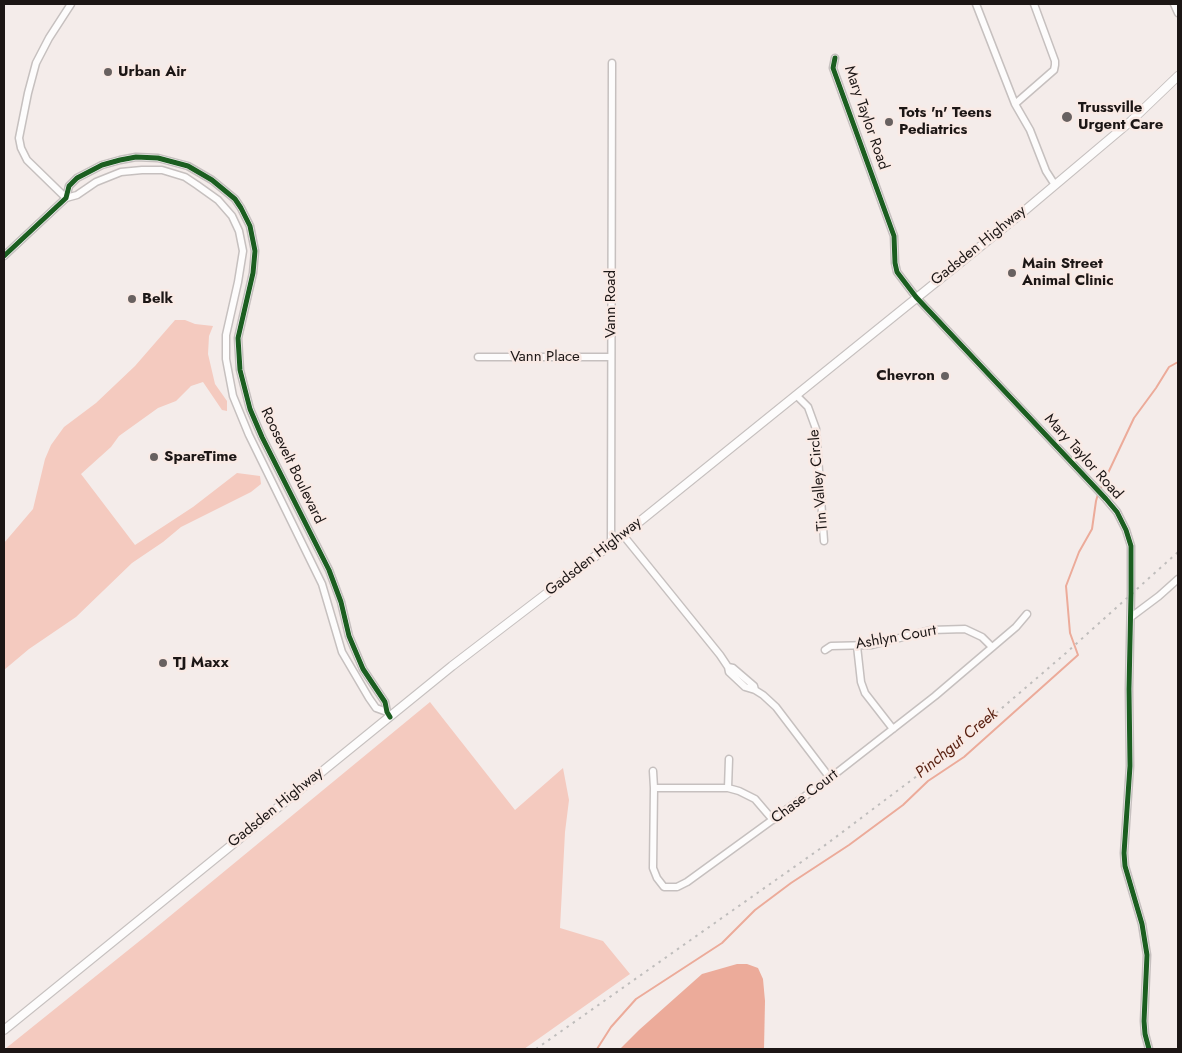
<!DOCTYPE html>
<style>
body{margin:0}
#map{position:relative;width:1182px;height:1053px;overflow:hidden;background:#f4ecea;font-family:Jost,sans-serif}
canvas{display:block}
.frame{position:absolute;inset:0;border:5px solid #1c1615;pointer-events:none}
</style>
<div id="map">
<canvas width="1182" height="1053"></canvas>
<div class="frame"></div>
</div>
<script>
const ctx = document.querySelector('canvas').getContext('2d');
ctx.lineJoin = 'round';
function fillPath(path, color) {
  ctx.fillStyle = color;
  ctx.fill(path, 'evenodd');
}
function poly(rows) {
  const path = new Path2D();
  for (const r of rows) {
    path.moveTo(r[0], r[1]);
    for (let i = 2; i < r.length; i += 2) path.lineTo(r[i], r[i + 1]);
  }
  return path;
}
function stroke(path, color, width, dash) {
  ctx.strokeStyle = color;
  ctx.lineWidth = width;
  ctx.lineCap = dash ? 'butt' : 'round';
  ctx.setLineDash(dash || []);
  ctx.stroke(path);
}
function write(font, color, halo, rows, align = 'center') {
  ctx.font = font + ' Jost,sans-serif';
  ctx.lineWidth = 5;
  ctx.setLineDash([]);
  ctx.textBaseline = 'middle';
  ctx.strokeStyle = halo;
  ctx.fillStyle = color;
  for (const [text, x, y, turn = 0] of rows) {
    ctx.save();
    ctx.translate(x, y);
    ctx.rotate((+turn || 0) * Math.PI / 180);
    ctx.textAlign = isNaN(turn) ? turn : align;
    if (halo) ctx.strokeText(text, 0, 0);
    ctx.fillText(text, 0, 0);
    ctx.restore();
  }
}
const green = poly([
 [175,320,185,320,195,324,213,326,209,336,208,354,215,384,227,401,227,411,222,410,203,382,191,386,176,401,158,408,119,436,111,447,81,474,135,545,193,507,237,473,260,476,261,484,251,492,181,527,163,542,132,563,76,617,29,649,4,670,4,543,33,509,45,459,51,445,64,427,96,403,135,366],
 [430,702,515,810,563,768,569,800,565,832,560,928,603,941,630,974,524,1049,5,1049,147,935]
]);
const water = poly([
 [737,964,747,964,758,968,763,979,765,1001,764,1049,620,1049,639,1030,702,974]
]);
const stream = poly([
 [1100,490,1134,418,1156,388,1169,367,1178,362],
 [597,1049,611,1027,636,999,722,943,755,910,791,883,849,845,903,805,928,781,964,757,1078,655,1070,633,1066,586,1079,552,1092,529,1096,501,1098,494]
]);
const minor = poly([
 [976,4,1015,104,1054,70,1055,65,1055,61,1034,4],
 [1174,4,1178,13],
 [835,58,833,68,894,236,895,263,897,272,916,297,1106,499,1117,512,1126,530,1131,546,1131,594,1129,689,1130,766,1124,853,1125,866,1142,924,1147,955,1144,1021,1145,1034,1149,1049],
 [1015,104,1030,130,1046,171,1055,185],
 [66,198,77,195,96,182,121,172,142,170,162,170,185,177,197,185,218,200,232,216,239,231,243,251,238,282,226,335,226,359,233,396,249,435,322,584,342,652,369,698,376,708,387,712],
 [66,198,27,160,21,148,19,138,28,93,36,63,49,38,71,4],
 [4,256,66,198,69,186,77,178,102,165,120,160,136,157,158,158,188,166,212,180,235,199,241,208,250,226,255,251,253,273,238,338,240,370,250,409,262,437,329,570,341,602,349,636,363,669,385,702,387,712,390,717],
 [478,357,611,357],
 [796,395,808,407,816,429,824,541],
 [623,535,720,655,728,667,729,672,745,687,755,690,763,695,776,707,830,778],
 [611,545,612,63],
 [1131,617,1159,596,1178,579],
 [857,646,861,682,865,693,893,729],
 [825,650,831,646,872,645,931,630,965,629,982,637,992,647],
 [728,667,733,668,754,686,755,690],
 [653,771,654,788,653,868,657,878,664,887,677,887,687,882,830,778,935,696,1016,627,1027,614],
 [654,788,728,788,739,791,755,799,773,820],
 [728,788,729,759]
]);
const major = poly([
 [4,1030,452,666,623,535,1023,212,1131,121,1178,76]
]);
const rail = poly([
 [536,1049,824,846,966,739,1066,653,1178,552]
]);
const cycleway = poly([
 [835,58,833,68,894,236,895,263,897,272,916,297,1106,499,1117,512,1126,530,1131,546,1131,594,1129,689,1130,766,1124,853,1125,866,1142,924,1147,955,1144,1021,1145,1034,1149,1049],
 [4,256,66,198,69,186,77,178,102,165,120,160,136,157,158,158,188,166,212,180,235,199,241,208,250,226,255,251,253,273,238,338,240,370,250,409,262,437,329,570,341,602,349,636,363,669,385,702,387,712,390,717]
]);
const markers = [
 [108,72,5,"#686160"],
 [1067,117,6,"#686160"],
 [889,122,5,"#686160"],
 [1012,273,5,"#686160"],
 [132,299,5,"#686160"],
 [945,376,5,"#686160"],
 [154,457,5,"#686160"],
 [163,663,5,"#686160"]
];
const poiNames = [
 ["Urban Air",118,72],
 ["Trussville",1078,108],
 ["Urgent Care",1078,125],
 ["Tots 'n' Teens",899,113],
 ["Pediatrics",899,130],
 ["Main Street",1022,264],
 ["Animal Clinic",1022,281],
 ["Belk",142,299],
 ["Chevron",935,376,"right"],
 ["SpareTime",164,457],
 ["TJ Maxx",173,663]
];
const streetNames = [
 ["Mary Taylor Road",866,118,71],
 ["Gadsden Highway",979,246,-39],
 ["Vann Road",611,304,-90],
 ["Vann Place",545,357],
 ["Mary Taylor Road",1083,457,48],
 ["Roosevelt Boulevard",292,466,64],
 ["Tin Valley Circle",819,480,-95],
 ["Gadsden Highway",594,557,-38],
 ["Ashlyn Court",896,638,-10],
 ["Chase Court",805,797,-37],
 ["Gadsden Highway",276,808,-39]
];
const waterNames = [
 ["Pinchgut Creek",957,744,-39]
];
fillPath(green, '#f4cabf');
fillPath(water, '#ecab9a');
stroke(stream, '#ecab9a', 2);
stroke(minor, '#c6c0bf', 9);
stroke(major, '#c6c0bf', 10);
stroke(minor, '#fdfcfc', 6);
stroke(major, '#fdfcfc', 8);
stroke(rail, '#bfbdbc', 2, [2.5, 5]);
stroke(cycleway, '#1b5e20', 5);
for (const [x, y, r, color] of markers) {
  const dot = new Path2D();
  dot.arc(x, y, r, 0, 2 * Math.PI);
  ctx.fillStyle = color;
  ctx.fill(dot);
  stroke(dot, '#f9eae5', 2);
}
write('bold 15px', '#1c1615', '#f9eae5', poiNames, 'left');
write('15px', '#1c1615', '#f9eae5', streetNames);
write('italic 16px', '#571f0f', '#f9eae5', waterNames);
</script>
